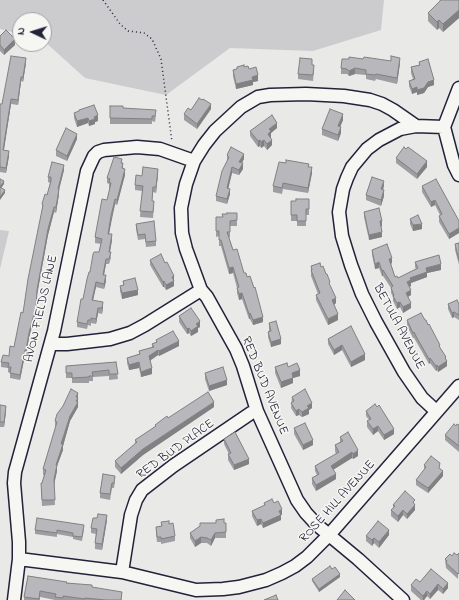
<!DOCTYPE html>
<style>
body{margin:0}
#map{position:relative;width:459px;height:600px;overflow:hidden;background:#e9e9e7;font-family:"Indie Flower",sans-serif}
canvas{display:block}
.north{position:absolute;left:12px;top:12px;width:40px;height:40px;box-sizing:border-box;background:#f6f6f2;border:1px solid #a1a1a9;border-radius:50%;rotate:274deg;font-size:11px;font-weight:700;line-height:16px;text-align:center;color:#22223b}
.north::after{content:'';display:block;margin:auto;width:14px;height:18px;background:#22223b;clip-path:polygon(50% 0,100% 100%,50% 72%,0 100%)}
</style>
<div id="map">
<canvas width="459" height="600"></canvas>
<div class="north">N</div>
</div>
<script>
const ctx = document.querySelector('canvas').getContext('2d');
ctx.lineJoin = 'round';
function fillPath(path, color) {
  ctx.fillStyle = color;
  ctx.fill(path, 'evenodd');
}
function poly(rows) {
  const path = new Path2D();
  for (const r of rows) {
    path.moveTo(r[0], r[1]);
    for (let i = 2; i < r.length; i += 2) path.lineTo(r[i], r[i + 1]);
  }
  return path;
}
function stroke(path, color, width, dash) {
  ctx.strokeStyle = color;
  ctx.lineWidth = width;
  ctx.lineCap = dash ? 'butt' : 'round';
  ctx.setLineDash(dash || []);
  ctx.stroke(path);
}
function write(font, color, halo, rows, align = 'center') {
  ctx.font = font + ' "Indie Flower",sans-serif';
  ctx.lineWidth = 3;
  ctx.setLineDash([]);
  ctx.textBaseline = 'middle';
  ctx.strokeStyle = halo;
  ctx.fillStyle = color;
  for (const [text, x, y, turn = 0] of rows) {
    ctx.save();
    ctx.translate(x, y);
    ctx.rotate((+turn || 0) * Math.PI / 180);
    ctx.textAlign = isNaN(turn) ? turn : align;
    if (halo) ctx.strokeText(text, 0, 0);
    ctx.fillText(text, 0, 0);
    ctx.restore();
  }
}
const green = poly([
 [0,0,384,0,381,30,313,51,230,48,166,95,85,78,44,41,44,20,20,20,20,34,0,29],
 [0,230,9,231,0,269]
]);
const path = poly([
 [103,0,120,24,128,31,144,33,152,39,161,59,172,142]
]);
const minor = poly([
 [459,88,444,127,454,165,459,175],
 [51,344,67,344,110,339,130,333,145,325,201,290],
 [436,411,422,398,404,372,376,322,362,294,351,265,342,236,339,212,343,189,347,178,352,167,367,149,379,140,400,129,416,126,444,127],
 [19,559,122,572,196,590,223,589,239,587,266,580,282,573,295,566,307,557,329,535,459,386],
 [122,572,131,515,136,500,142,490,173,466,251,413,257,411],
 [14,600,19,559,19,542,14,483,15,472,54,331,87,171,94,156,98,152,104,150,137,147,160,149,194,161],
 [403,600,358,559,317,525,306,513,297,500,257,411,243,366,236,349,207,297,201,290,186,249,182,233,181,208,186,184,194,161,204,145,215,131,241,107,258,97,270,95,306,94,344,96,370,100,382,104,393,110,416,126]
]);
const wall = poly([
 [439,0,459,0,459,18,443,32,439,28,437,30,428,21,428,13,440,1],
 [0,36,15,45,4,55,0,51],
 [419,62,434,85,428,87,424,93,417,95,417,92,412,94,409,86,409,81,413,79,411,73,411,67,419,65],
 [26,63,23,82,21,81,18,105,11,104,4,150,9,156,6,173,0,172,0,104,2,104],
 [400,63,397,84,376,79,375,81,366,79,366,75,355,74,349,76,347,74,341,74,341,68],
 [237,67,244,67,249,69,258,81,253,82,253,85,236,89,233,76,233,70,237,69],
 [314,70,313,81,298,79,298,74],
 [110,106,123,108,156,115,155,122,152,121,152,124,110,124],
 [211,109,197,129,184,120,184,114,191,110],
 [74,113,98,121,95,122,95,124,89,126,88,123,77,127,74,118],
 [343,120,340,127,341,133,338,141,322,135,322,129],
 [277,128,271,133,271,137,270,137,272,145,267,150,264,146,261,148,260,146,258,147,250,136,250,131],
 [77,139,67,161,56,156,56,150],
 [227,155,244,159,242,163,243,169,239,175,232,173,228,189,230,194,227,204,216,201,216,196,227,161],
 [396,158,427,167,417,179,396,163],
 [122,163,125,175,117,205,115,204,111,221,109,234,112,240,110,252,111,258,109,264,106,264,104,275,106,281,104,289,96,287,93,300,103,307,102,314,98,313,96,324,91,323,91,326,88,325,87,329,77,327,77,322,90,272,99,252,101,244,95,243,95,237,107,200,110,188,109,188,109,184,107,183,107,178],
 [309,167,312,173,308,193,283,189,282,194,273,192,273,186],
 [64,170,59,189,59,194,56,213,54,212,48,235,37,295,36,312,29,338,26,356,25,355,20,380,10,378,10,373,8,372,8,368,1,367,1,362,9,356,14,347,23,313,42,210,42,204,47,195,50,183,48,182,48,177],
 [158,174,156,193,153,192,152,201,154,207,153,218,140,217,142,191,135,190,135,185,142,176],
 [384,186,383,190,384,196,381,206,366,200,366,195],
 [422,186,459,221,459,233,449,239,439,222,439,216,440,215,435,205,431,207,422,192],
 [309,199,309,215,306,215,306,226,297,226,297,221,291,221,291,201,296,201],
 [364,212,382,226,381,227,382,237,369,240,364,217],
 [237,213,237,226,230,226,230,237,229,237,233,250,244,273,263,322,253,325,250,319,249,319,242,299,239,300,237,293,237,288,233,273,229,274,221,246,219,246,219,236,216,237,216,217,223,217,227,214],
 [410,219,422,229,413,231,410,224],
 [136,224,156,241,156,246,146,247,145,239,138,240,136,229],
 [459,243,459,265,455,250,455,244],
 [372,250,392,263,391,264,395,277,398,278,416,269,415,267,415,262,441,270,427,273,427,277,411,283,411,286,409,287,411,295,408,297,411,308,403,313,400,307,397,309,393,301,393,297,391,293,391,288,383,276,382,276,379,268,375,269,372,255],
 [150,260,165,263,174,276,174,286,166,290,164,287,163,287,150,265],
 [311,266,330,286,336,303,334,305,338,320,328,325,316,300,316,295,318,294,311,276],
 [123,281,138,295,122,299,120,291,120,286,123,285],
 [448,304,459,304,459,320,454,317,452,318,448,309],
 [179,316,200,327,198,328,198,332,191,336,189,333,187,334,179,322],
 [407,320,440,349,446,360,447,366,438,372,437,370,436,371,430,363,429,364,417,343,414,338,413,338,407,326],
 [269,323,281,344,271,347,268,337,268,332,269,331],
 [351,326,365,360,351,367,342,350,334,355,328,344,328,339],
 [156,340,179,346,159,356,158,355,150,361,152,374,141,377,139,368,129,370,127,363,127,358,139,354,139,351,152,347,152,344,156,342],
 [116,362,118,379,109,380,109,376,93,377,93,381,89,381,89,383,72,383,72,378,66,378,66,366],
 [275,367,288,367,300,376,293,378,293,383,281,388,275,373],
 [205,373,227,385,209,391,205,379],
 [78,393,78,407,70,421,63,446,63,450,57,466,57,471,54,484,55,505,42,506,41,488,44,475,43,475,43,469,56,426,55,426,55,421],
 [292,397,312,408,309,410,309,414,302,417,299,415,296,416,291,408],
 [0,405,6,411,4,427,0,427],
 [214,407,143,455,121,474,115,467,115,461,135,444,135,440,155,427,155,425,168,418],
 [366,411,394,434,384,440,378,431,373,435,367,427,367,421,369,420,366,416],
 [459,425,459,452,445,440,445,435,456,426],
 [294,428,313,445,303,450,294,434],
 [340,437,358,456,353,459,352,458,333,470,336,479,316,491,312,484,312,478,317,475,315,471,315,466,336,454,335,451,335,445,340,442],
 [224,439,249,464,234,470,228,460,228,454,229,454,224,444],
 [424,465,440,468,443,476,428,493,416,485,416,480,424,471],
 [103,474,115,482,114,488,112,488,110,500,100,498,100,493],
 [264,503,274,503,282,515,281,515,281,520,263,528,261,524,257,526,252,516,252,511,264,506],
 [415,504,415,510,407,519,403,515,398,522,391,516,391,510,393,508,393,505],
 [107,520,102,550,95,549,95,543,96,534,91,533,91,528],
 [161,522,169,524,175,536,175,541,161,544,161,542,157,542,156,533,156,527,161,526],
 [224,523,226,528,226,538,215,538,211,546,207,543,201,543,195,547,190,538,190,533],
 [84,529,82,541,73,539,73,537,57,534,57,537,35,534,35,530],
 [389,535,379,548,374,543,372,546,366,541,366,536],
 [459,553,458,579,446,568,445,559,452,556,457,555],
 [332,569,340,577,319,592,312,581,312,579],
 [431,569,448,588,443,594,438,590,430,599,427,596,424,600,421,600,411,591,411,585,420,582],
 [28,576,92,587,122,598,121,600,55,600,40,597,40,600,24,600,24,597]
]);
const shadedWall = poly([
 [459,10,459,18,443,32,443,24],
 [439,20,439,28,437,30,437,22],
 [15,39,15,45,4,55,4,50],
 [26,58,26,63,23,82,23,77],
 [400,58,400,63,397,84,397,78],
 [355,68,355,74,349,76,349,71],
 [258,75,258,81,253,82,253,85,236,89,236,84,252,77],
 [21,77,21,81,18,105,18,100],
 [434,80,434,85,428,87,424,93,417,95,417,90,428,82],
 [417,87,417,92,412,94,412,89],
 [11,99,11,104,3,155,3,150],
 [211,104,211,109,197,129,197,124],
 [343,114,343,120,338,132,338,126],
 [98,115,98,121,95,122,95,124,89,126,89,121,94,117],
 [88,118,88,123,77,127,77,121],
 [277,123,277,128,271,133,271,137,268,139,268,134,269,129],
 [341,127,341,133,338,141,338,135],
 [77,134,77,139,67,161,67,156],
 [260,140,260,146,258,147,258,141],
 [264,140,264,146,261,148,261,142],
 [272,140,272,145,267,150,267,144],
 [9,151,9,156,6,173,6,168],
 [244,154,244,159,239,167,239,162],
 [427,161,427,167,417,179,417,174],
 [243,163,243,169,239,175,239,170],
 [64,165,64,170,58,194,58,189],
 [232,167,232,173,227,194,227,188],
 [312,167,312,173,308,193,308,188],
 [125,169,125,175,117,205,117,200],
 [158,169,158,174,156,193,156,187],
 [4,181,4,184,0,190,0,187],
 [384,181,384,186,381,194,381,189],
 [59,189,59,194,56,213,56,207],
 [230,189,230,194,227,204,227,199],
 [5,190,5,193,0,200,0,197],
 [384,190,384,196,381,206,381,200],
 [115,199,115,204,108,239,108,234],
 [435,200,435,205,431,207,431,202],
 [54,207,54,212,48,235,37,295,36,312,29,338,26,356,26,350,29,333,37,290,48,229],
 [380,221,382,221,382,226,380,227],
 [422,224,422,229,413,231,413,225],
 [459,228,459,233,449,239,449,234],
 [382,232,382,237,369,240,369,235],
 [112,234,112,240,109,257,109,252],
 [392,258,392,263,389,264,389,259],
 [106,259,106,264,103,280,103,275],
 [379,262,379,268,375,269,375,264],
 [441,264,441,270,427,273,427,277,411,283,411,286,407,288,407,282,410,278,426,268],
 [233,267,233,273,229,274,229,268],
 [383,270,383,276,382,276,382,271],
 [106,275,106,281,104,289,104,284],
 [174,276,174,286,166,290,166,285,172,277],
 [164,281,164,287,163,287,163,282],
 [96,282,96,287,92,305,92,300],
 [138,290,138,295,122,299,122,293],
 [411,290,411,295,406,298,406,293],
 [242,293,242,299,239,300,239,294],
 [336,298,336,303,332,306,332,300],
 [103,302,103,307,102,314,102,308],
 [400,302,400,307,397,309,397,303],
 [411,303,411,308,403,313,403,307],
 [98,308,98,313,96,324,96,319],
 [454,312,454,317,452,318,452,313],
 [250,313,250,319,249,319,249,314],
 [338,314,338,320,328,325,328,319],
 [263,317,263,322,253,325,253,320],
 [200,321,200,327,198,328,198,332,191,336,191,331,196,324],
 [189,328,189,333,187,334,187,329],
 [281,339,281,344,271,347,271,342],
 [179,341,179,346,159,356,159,351],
 [342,345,342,350,334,355,334,350],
 [25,350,25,355,20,380,20,375],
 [158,350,158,355,149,361,149,356],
 [365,354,365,360,351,367,351,362],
 [446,357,446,361,447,361,447,366,438,372,438,367],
 [430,358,430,363,429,364,429,359],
 [139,362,139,368,129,370,129,365],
 [437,365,437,370,436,371,436,366],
 [152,368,152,374,141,377,141,372],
 [300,370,300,376,293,378,293,383,281,388,281,382,292,373],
 [227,380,227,385,209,391,209,386],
 [78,393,78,407,70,421,63,446,63,450,57,466,57,471,54,485,54,479,56,465,61,444,76,397],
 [214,402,214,407,143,455,121,474,121,468,143,449],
 [312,403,312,408,309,410,309,414,302,417,302,412,307,406],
 [6,406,6,411,4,427,4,422],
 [299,409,299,415,296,416,296,411],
 [378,426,378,431,373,435,373,429],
 [394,429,394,434,384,440,384,435],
 [313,440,313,445,303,450,303,445],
 [358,450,358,456,353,459,353,454],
 [352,452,352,458,331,471,331,466],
 [249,459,249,464,234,470,234,465],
 [443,471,443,476,428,493,428,488],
 [336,474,336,479,316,491,316,485],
 [415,505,415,510,407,519,407,514],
 [282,509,282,515,281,515,281,520,263,528,263,523,279,511],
 [403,510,403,515,398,522,398,516],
 [107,515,107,520,102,550,102,544],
 [261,519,261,524,257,526,257,520],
 [389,530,389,535,379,548,379,542],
 [215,533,215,538,211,546,211,540],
 [201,537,201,543,195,547,195,541],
 [374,538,374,543,372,546,372,540],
 [340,574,340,577,319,592,319,589],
 [448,583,448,588,443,594,443,589],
 [438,584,438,590,430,599,430,594],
 [427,591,427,596,424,600,423,600,423,596]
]);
const building = poly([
 [441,0,459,0,459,10,443,24,439,20,437,22,428,13,441,0],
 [6,30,15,39,4,50,0,45,0,36,6,30],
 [11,56,26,58,23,77,21,77,18,100,11,99,3,150,9,151,6,168,0,167,0,104,2,104,11,56],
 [391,56,400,58,397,78,376,74,375,75,366,74,366,70,355,68,349,71,347,69,341,68,342,59,349,59,349,57,363,59,364,57,391,61,391,56],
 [300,58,312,59,312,65,314,65,313,75,298,74,300,58],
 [428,59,434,80,428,82,424,88,417,90,417,87,412,89,409,81,415,79,411,67,420,65,419,62,428,59],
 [244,65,244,67,248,66,249,69,256,67,258,75,252,77,253,80,236,84,233,70,237,69,237,67,244,65],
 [199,98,202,100,203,99,211,104,197,124,184,114,188,108,191,110,199,98],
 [94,105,98,115,94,117,95,119,89,121,88,118,77,121,74,113,79,111,79,110,94,105],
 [110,106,123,106,123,108,156,110,155,116,152,116,152,119,110,118,110,106],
 [330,109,343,114,338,126,341,127,338,135,322,129,330,109],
 [272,115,277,123,269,129,271,131,268,134,272,140,267,144,264,140,261,142,260,140,258,141,250,131,272,115],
 [66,128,77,134,67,156,56,150,66,128],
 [231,147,244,154,239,162,243,163,239,170,232,167,227,188,230,189,227,199,216,196,222,171,229,157,227,155,231,147],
 [404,147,406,149,408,147,427,161,417,174,396,158,404,147],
 [114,157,122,159,121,163,123,163,122,168,125,169,117,200,115,199,111,216,108,234,112,234,109,252,111,252,109,259,106,259,103,275,106,275,104,284,96,282,92,300,103,302,102,308,98,308,96,319,91,318,91,320,88,320,87,324,77,322,81,299,83,299,87,279,89,272,90,272,93,254,94,252,99,252,102,239,95,237,102,199,107,200,111,183,109,182,110,179,107,178,114,157],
 [286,160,309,164,308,167,312,167,308,188,283,183,282,188,273,186,279,162,286,163,286,160],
 [52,162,64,165,58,189,59,189,56,207,54,207,48,229,37,290,36,307,29,333,26,350,25,350,20,375,10,373,11,367,8,367,9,363,1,362,3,355,9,356,10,346,14,347,21,312,23,313,28,279,43,205,42,204,45,194,47,195,51,181,51,177,48,177,52,162],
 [143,167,158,169,156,187,153,187,152,201,154,201,153,212,140,211,143,186,135,185,136,175,142,176,143,167],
 [372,177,384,181,381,189,384,190,381,200,366,195,372,177],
 [0,179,4,181,0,187,5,190,0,197,0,179],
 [436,179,459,221,459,228,449,234,439,216,442,214,435,200,431,202,422,186,436,179],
 [296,199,309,199,309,209,306,209,306,221,297,221,297,215,291,215,291,201,296,201,296,199],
 [379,208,382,221,380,221,382,232,369,235,364,212,379,208],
 [227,213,237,213,237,220,230,221,230,232,227,232,233,250,237,249,244,273,246,273,247,277,250,276,254,288,255,287,263,317,253,320,250,313,249,314,242,293,239,294,237,288,239,287,233,267,229,268,221,240,219,240,219,231,216,231,216,217,223,217,222,214,227,214,227,213],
 [418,215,422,224,413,225,410,219,418,215],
 [154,221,156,241,146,242,145,234,138,235,136,224,154,221],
 [459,243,459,260,455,244,459,243],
 [387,244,392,258,389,259,395,277,397,276,398,278,418,268,415,262,439,255,441,264,426,268,427,272,410,278,411,280,407,282,411,290,406,293,411,303,403,307,400,302,397,303,393,296,394,295,391,288,393,286,383,270,382,271,379,262,375,264,372,250,387,244],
 [161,254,165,263,167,262,174,276,172,277,174,281,166,285,164,281,163,282,150,260,161,254],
 [320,263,321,267,323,266,326,274,327,274,330,282,329,283,336,298,332,300,338,314,328,319,316,295,320,293,311,270,312,270,311,266,320,263],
 [135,278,138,290,122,293,120,286,124,285,123,281,135,278],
 [457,300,459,304,459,315,454,312,452,313,448,304,457,300],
 [191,308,200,321,196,324,198,326,191,331,189,328,187,329,179,316,191,308],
 [421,313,425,320,426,320,428,325,429,324,440,345,439,346,446,357,445,358,447,361,438,367,437,365,436,366,430,358,429,359,417,338,414,332,413,333,407,320,421,313],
 [276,321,281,339,271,342,268,332,271,331,269,323,276,321],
 [351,326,365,354,351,362,342,345,334,350,328,339,351,326],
 [173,331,179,341,159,351,158,350,149,356,152,368,141,372,139,362,129,365,127,358,140,354,139,351,154,347,152,344,157,342,156,340,173,331],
 [116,362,118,374,109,374,109,370,92,372,93,376,89,376,89,377,72,378,72,373,66,373,66,366,116,362],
 [287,363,288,367,297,363,300,370,292,373,293,378,281,382,275,367,287,363],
 [223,367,227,380,209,386,205,373,223,367],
 [71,389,78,393,76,397,78,398,76,401,78,402,70,416,61,444,63,444,56,465,57,465,54,479,55,500,42,500,41,483,42,483,46,470,43,469,57,422,55,421,57,414,63,406,71,389],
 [305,389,312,403,307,406,309,408,302,412,299,409,296,411,291,403,294,401,292,397,305,389],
 [208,392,214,402,143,449,121,468,115,461,137,442,135,440,156,426,155,425,167,416,168,418,208,392],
 [375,404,377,407,379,405,394,429,384,435,378,426,373,429,367,421,371,419,366,411,375,404],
 [0,405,6,406,4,422,0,422,0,405],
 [305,423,313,440,303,445,294,428,305,423],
 [454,424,456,426,457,424,459,425,459,446,445,435,454,424],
 [235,432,249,459,234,465,228,454,231,453,224,439,235,432],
 [348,432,358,450,353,454,352,452,331,466,336,474,316,485,312,478,319,474,315,466,339,452,335,445,343,441,340,437,348,432],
 [431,456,440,463,439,468,443,471,428,488,416,480,426,467,424,465,431,456],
 [103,474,115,476,114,483,112,483,110,494,100,493,103,474],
 [405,491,415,500,413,502,415,505,407,514,403,510,398,516,391,510,395,506,393,505,405,491],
 [272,499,274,503,278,501,282,509,279,511,281,515,263,523,261,519,257,520,252,511,265,505,264,503,272,499],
 [98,514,107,515,102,544,95,543,97,529,91,528,93,518,97,518,98,514],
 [37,518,84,525,82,537,73,536,73,533,57,530,57,533,35,530,37,518],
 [224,519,224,523,226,523,226,532,215,533,211,540,207,538,201,537,195,541,190,533,200,526,200,523,216,523,216,520,224,519],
 [169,521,169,524,173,523,175,536,161,539,161,537,157,537,156,527,162,526,161,522,169,521],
 [378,521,389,530,379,542,374,538,372,540,366,536,378,521],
 [454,553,457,555,459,553,459,573,458,574,446,563,447,561,445,559,450,554,452,556,454,553],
 [330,566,332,569,335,567,340,574,319,589,312,579,330,566],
 [431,569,448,583,443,589,438,584,430,594,427,591,423,596,411,585,416,579,420,582,431,569],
 [28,576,67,582,66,583,92,585,92,587,122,592,121,600,106,600,85,598,85,599,63,596,63,598,55,597,56,594,40,591,39,599,24,597,28,576],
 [345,590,355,600,337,600,345,590],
 [276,595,278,600,264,600,276,595]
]);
const streetNames = [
 ["AVON FIELDS LANE",42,309,-77],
 ["BETULA AVENUE",398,327,62],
 ["RED BUD AVENUE",264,386,68],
 ["RED BUD PLACE",176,450,-36],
 ["ROSE HILL AVENUE",338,502,-48]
];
fillPath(green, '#ccccce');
stroke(minor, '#22223b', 15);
stroke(path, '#22223b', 1.5, [1, 3]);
stroke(minor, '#f6f6f2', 12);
fillPath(wall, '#9e9ea2');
fillPath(shadedWall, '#818184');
fillPath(building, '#b8b8bc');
stroke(building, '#818184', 1);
write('13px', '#22223b', '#f6f6f2', streetNames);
</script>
